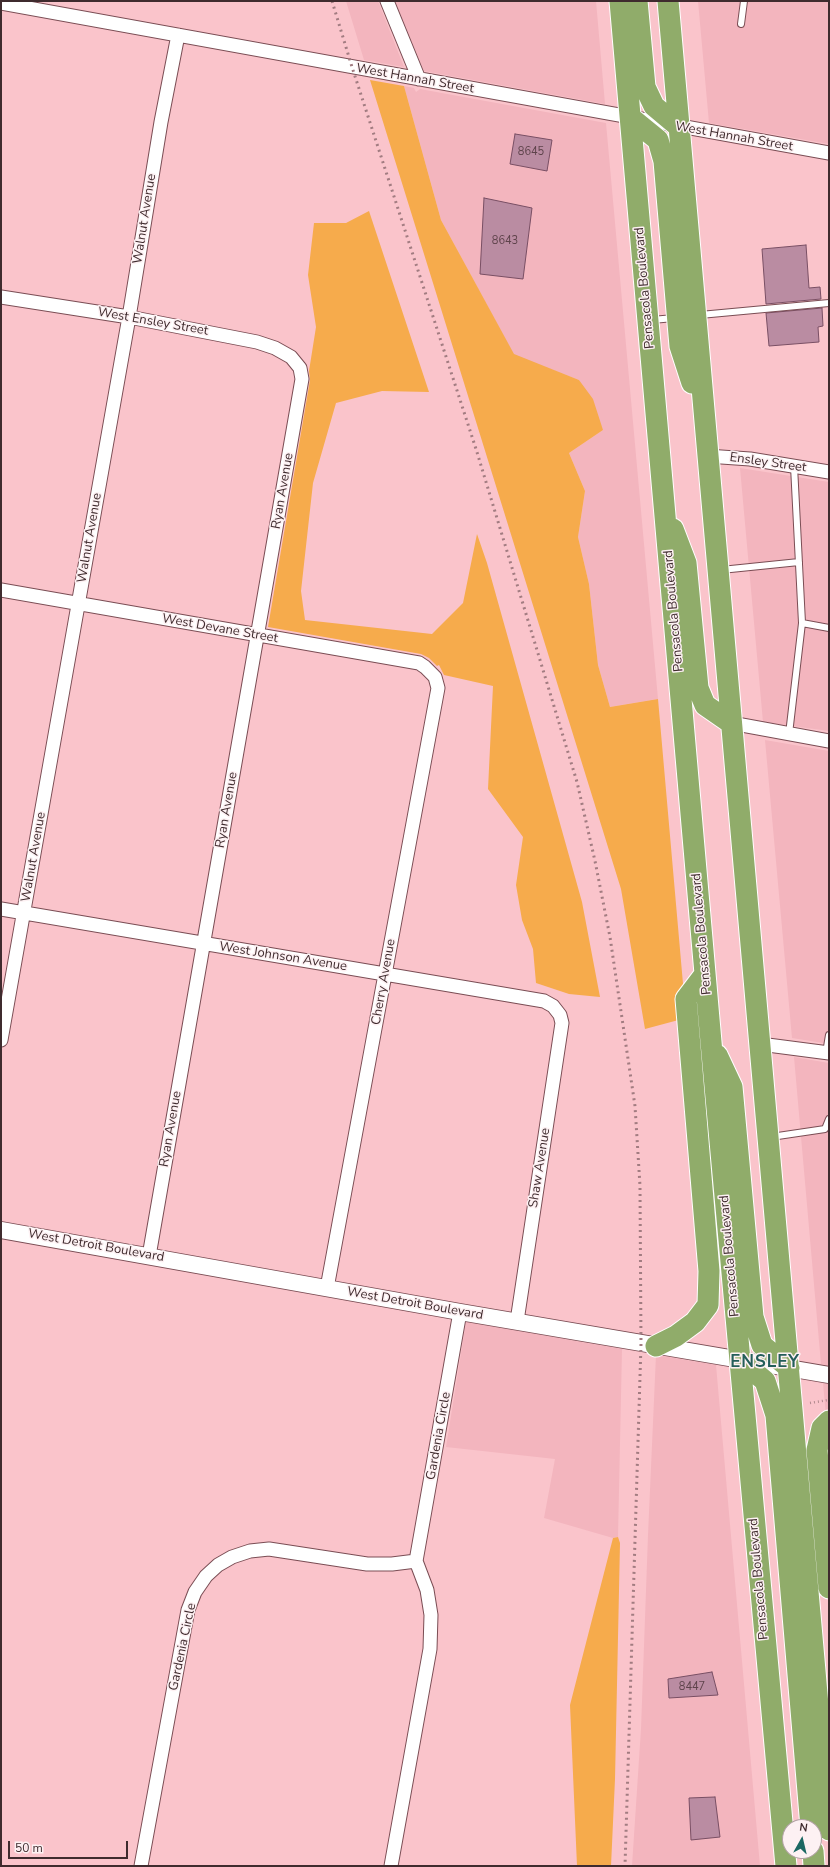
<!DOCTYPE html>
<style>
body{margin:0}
#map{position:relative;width:830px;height:1867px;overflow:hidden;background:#fac4cb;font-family:"Nunito Sans",sans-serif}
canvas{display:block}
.frame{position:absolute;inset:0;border:2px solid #3f2b2e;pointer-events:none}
.north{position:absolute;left:782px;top:1819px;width:40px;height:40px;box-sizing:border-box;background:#fdf1f3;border:1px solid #b1a2a4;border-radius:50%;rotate:8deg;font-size:11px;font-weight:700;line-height:16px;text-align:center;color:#3f2b2e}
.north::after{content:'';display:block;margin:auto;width:14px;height:18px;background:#1c6863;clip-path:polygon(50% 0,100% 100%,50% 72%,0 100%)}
.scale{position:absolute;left:8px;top:1841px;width:120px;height:18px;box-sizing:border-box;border:2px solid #3f2b2e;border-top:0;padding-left:5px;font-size:12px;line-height:14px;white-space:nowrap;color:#3f2b2e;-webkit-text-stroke:3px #fdf1f3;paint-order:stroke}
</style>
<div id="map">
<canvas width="830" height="1867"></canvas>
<div class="frame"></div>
<div class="north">N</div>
<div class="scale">50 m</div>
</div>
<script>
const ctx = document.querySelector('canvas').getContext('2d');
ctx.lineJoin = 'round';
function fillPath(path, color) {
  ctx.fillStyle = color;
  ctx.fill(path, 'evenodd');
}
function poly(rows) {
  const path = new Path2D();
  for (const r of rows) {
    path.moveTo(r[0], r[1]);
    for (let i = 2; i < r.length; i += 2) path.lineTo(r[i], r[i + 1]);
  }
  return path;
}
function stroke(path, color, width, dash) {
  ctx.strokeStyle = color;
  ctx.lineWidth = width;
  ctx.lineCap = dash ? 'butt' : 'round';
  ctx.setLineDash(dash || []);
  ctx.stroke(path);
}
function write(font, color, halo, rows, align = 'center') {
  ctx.font = font + ' "Nunito Sans",sans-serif';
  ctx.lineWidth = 3;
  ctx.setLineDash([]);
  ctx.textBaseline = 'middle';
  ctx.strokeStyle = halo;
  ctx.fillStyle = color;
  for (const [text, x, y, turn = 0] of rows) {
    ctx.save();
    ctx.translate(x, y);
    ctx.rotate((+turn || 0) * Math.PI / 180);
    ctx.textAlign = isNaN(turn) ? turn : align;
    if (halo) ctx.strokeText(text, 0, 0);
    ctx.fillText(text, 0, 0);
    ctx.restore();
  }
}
const built = poly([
 [346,1,378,1,404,67,364,60],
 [395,1,596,1,605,104,424,71],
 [698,1,829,1,829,144,709,123],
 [404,86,414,88,416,92,420,89,606,123,658,699,610,707,598,665,589,584,578,537,585,491,569,453,603,430,579,380,514,355,441,220],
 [740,468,829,482,829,731,763,722],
 [765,740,829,751,829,1044,792,1038],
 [794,1057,829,1063,829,1366,821,1364],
 [466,1322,622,1349,618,1537,613,1538,544,1518,555,1459,446,1447],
 [656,1355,716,1365,760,1866,632,1866,641,1729,648,1535],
 [823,1383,829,1384,829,1448]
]);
const green = poly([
 [370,80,404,86,441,220,514,354,579,380,593,399,603,430,569,453,585,491,578,537,589,584,598,665,610,707,658,699,686,1018,645,1029,621,889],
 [369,211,429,392,382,391,336,403,313,483,301,591,305,620,432,634,463,603,477,534,487,563,582,902,600,997,569,994,536,983,533,949,522,920,516,885,523,837,488,789,493,686,444,675,439,665,437,666,429,658,421,654,268,627,310,380,309,371,316,327,308,275,314,223,346,223],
 [618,1537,620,1543,615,1779,611,1866,577,1866,570,1705,613,1538]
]);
const building = poly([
 [515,134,552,140,547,171,510,164,515,134],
 [484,198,532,208,523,279,480,274,484,198],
 [806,245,809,288,820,287,821,299,766,304,762,249,806,245],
 [822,308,823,326,818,327,819,342,769,346,766,313,822,308],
 [712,1672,718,1695,669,1698,668,1679,712,1672],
 [715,1797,720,1837,691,1840,689,1798,715,1797]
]);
const path = poly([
 [810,1403,828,1400,829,1402]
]);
const service = poly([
 [741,24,744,1],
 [700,315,829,303],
 [652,320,674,318],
 [721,570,799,562],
 [802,623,829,628],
 [789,734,802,623,794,466],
 [826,1053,829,1035],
 [771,1137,825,1129,829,1119]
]);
const minor = poly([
 [387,1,419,79],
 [1,3,829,153],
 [1,297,129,317,257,342,275,348,291,357,300,368,302,379,149,1256],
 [707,456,750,459,829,472],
 [1,590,419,663,425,667,435,677,438,688,327,1288],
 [731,723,829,741],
 [1,909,544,1001,553,1006,560,1015,562,1023,517,1321],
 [1,1040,129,317,161,122,178,35],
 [760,1044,829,1053],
 [416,1561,460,1312],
 [141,1866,188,1610,195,1592,206,1576,218,1565,232,1557,250,1551,269,1549,367,1564,392,1564,416,1561,427,1590,431,1615,430,1649,391,1866]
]);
const tertiary = poly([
 [1,1230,460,1312,829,1375]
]);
const trunk = poly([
 [620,1,711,1042,786,1866],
 [637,1,645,87,654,106,679,127],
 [668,1,829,1830],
 [631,118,658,140,664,161,680,346,692,383],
 [673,529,686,563,698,688,705,705,731,723],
 [717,1055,732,1087,753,1317,762,1345,789,1368],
 [656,1346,676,1336,695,1322,708,1305,709,1271,686,999,705,974],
 [740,1360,765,1381,776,1415,811,1827],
 [829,1421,822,1428,817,1450,829,1588],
 [813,1851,814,1866]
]);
const rail = poly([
 [332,1,352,67,476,449,577,782,595,861,610,937,635,1106,640,1186,641,1344,625,1866]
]);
const numberNames = [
 ["8645",531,152],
 ["8643",505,241],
 ["8447",692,1687]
];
const streetNames = [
 ["West Hannah Street",415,79,10],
 ["West Hannah Street",734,137,10],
 ["Walnut Avenue",145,219,-81],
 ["Pensacola Boulevard",645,288,-95],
 ["West Ensley Street",153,322,10],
 ["Ensley Street",768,463,8],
 ["Ryan Avenue",283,491,-80],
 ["Walnut Avenue",90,538,-80],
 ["Pensacola Boulevard",674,611,-95],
 ["West Devane Street",220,629,10],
 ["Ryan Avenue",227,810,-80],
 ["Walnut Avenue",34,857,-80],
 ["Pensacola Boulevard",702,934,-95],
 ["West Johnson Avenue",283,957,9],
 ["Cherry Avenue",384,982,-80],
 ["Ryan Avenue",171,1129,-80],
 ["Shaw Avenue",540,1168,-81],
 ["West Detroit Boulevard",96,1246,10],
 ["Pensacola Boulevard",730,1256,-95],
 ["West Detroit Boulevard",415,1304,10],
 ["Gardenia Circle",439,1436,-80],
 ["Pensacola Boulevard",759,1579,-95],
 ["Gardenia Circle",183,1647,-78]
];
const districtNames = [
 ["ENSLEY",765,1363]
];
fillPath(built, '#f3b5be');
fillPath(green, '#f6ab4c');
fillPath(building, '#ba8ca2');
stroke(building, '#794f64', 1);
stroke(service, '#7a4d54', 8);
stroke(minor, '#7a4d54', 15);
stroke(tertiary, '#7a4d54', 18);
stroke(trunk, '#fff', 23);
stroke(path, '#b1898e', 2.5, [1, 3]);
stroke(service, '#fff', 6);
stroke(minor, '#fff', 13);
stroke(tertiary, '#fff', 16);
stroke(trunk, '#90ac6a', 21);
stroke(rail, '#a27c81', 3, [2, 4]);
write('11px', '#5e434b', null, numberNames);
write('13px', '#3f2b2e', '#fdf1f3', streetNames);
ctx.letterSpacing = '1px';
write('bold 17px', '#245e5a', '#fdf1f3', districtNames);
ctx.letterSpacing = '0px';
</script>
